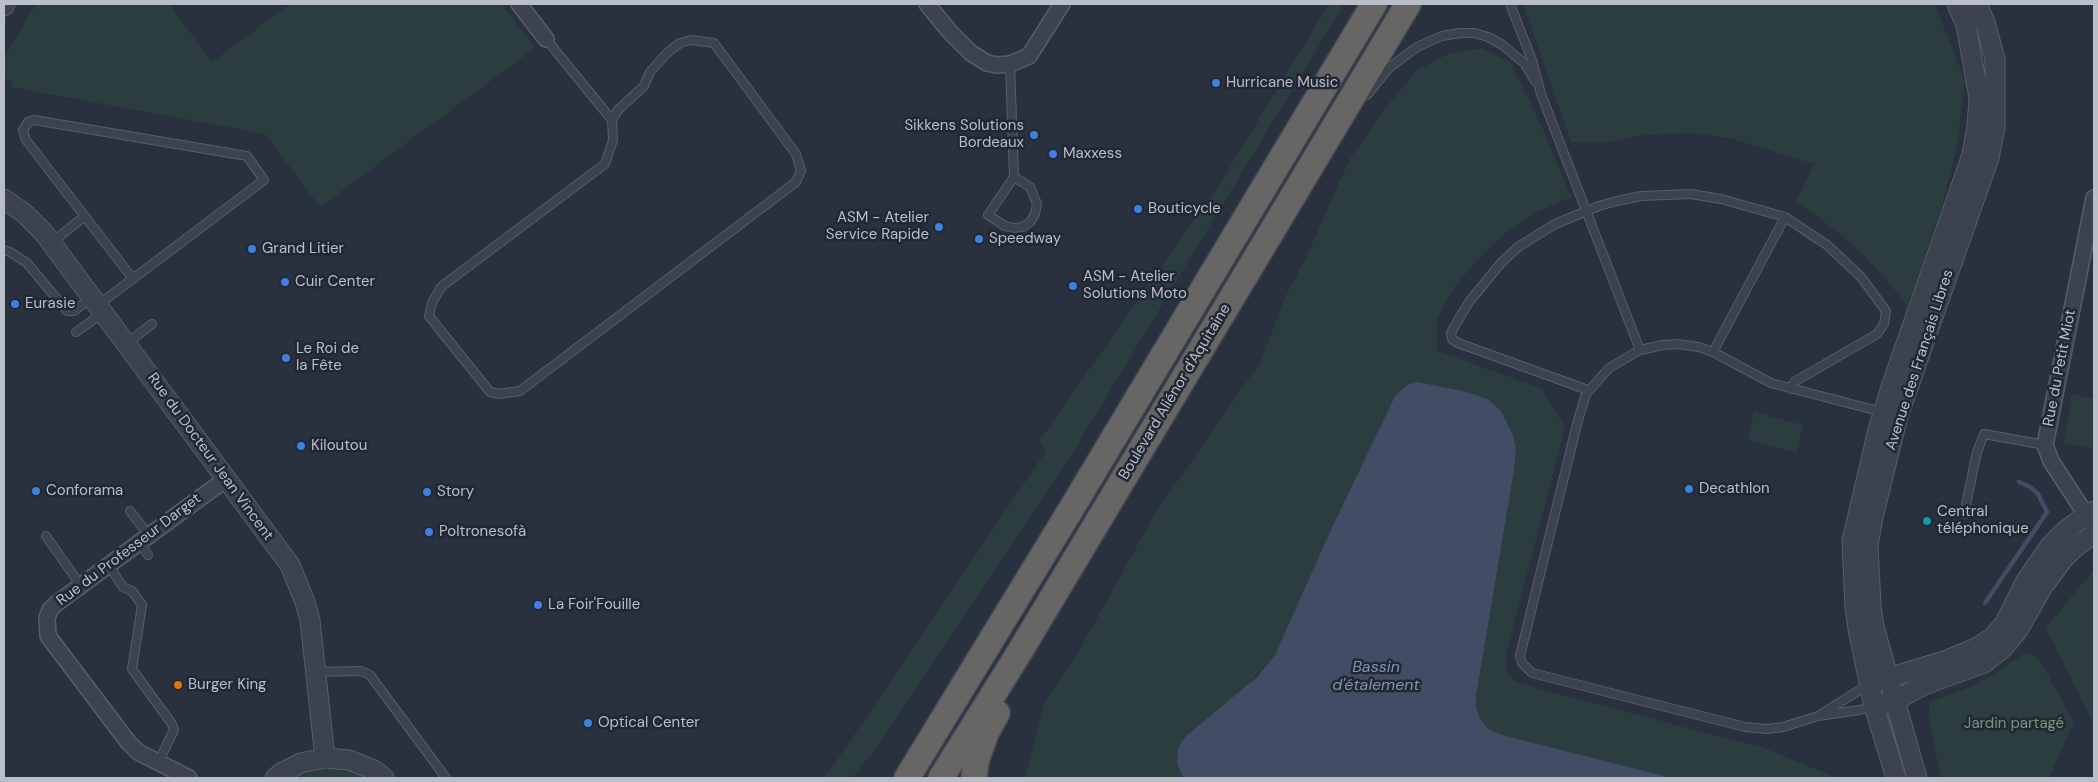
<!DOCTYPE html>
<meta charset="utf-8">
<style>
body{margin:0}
#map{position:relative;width:2098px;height:782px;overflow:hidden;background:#29303e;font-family:"DM Sans",sans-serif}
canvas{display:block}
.frame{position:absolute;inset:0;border:5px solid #b9bec9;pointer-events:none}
</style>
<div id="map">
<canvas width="2098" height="782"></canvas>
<div class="frame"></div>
</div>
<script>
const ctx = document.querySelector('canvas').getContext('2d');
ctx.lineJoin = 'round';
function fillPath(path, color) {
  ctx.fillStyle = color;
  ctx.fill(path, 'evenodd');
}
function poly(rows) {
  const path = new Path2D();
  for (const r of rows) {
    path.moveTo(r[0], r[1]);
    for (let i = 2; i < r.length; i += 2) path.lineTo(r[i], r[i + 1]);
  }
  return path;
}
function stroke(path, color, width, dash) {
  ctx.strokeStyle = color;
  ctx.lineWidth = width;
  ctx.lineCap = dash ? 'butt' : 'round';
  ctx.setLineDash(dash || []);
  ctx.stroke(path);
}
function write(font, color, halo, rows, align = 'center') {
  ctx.font = font + ' "DM Sans",sans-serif';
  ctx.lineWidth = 5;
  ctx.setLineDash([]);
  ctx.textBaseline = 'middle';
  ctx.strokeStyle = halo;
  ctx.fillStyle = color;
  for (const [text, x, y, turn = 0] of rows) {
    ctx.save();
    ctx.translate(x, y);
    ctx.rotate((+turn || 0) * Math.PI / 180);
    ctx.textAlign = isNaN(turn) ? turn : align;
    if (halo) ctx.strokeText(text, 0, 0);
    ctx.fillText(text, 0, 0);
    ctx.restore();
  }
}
const green = poly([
 [36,4,169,4,212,62,290,4,502,4,535,48,320,207,265,134,11,87,12,82,4,78,4,58],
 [1329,4,1344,4,1064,467,875,750,852,778,822,778,829,772,1046,451,1039,441,1220,183],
 [1523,4,1935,4,1965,81,1957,145,1941,209,1907,307,1891,285,1863,254,1833,228,1796,202,1814,164,1733,139,1693,133,1644,135,1607,142,1571,142],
 [1482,48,1510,62,1539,120,1571,197,1537,212,1502,236,1475,262,1451,292,1437,320,1437,351,1541,388,1565,427,1506,655,1506,672,1516,682,1539,689,1764,748,1838,778,1672,778,1502,735,1487,728,1480,718,1476,707,1476,696,1516,450,1407,385,1395,396,1329,534,1275,655,1177,763,1183,778,1025,778,1044,703,1079,651,1154,515,1261,361,1285,297,1306,258,1349,160,1384,110,1417,70,1450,53],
 [2072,394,2094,399,2094,449,2064,443],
 [1754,412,1803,425,1797,453,1748,440],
 [2094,569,2094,725,2046,628],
 [2024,653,2038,657,2074,722,2049,778,1942,778,1935,752,1929,716,1929,702,1974,686,1999,671],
 [320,769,344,769,368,778,294,778]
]);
const water = poly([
 [1417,382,1467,392,1487,399,1501,411,1513,435,1516,450,1514,470,1476,696,1476,707,1480,718,1487,728,1502,735,1672,778,1183,778,1177,763,1178,748,1185,737,1257,677,1275,655,1329,534,1395,396,1407,385]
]);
const stream = poly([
 [1985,603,2047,512,2038,494,2030,487,2019,482]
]);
const service = poly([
 [1510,4,1532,60,1541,94,1640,350,1609,368,1586,394,1577,424,1520,656,1522,663,1532,673,1745,727,1767,729,1783,727,1818,716,1860,710,1874,706],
 [546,39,612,120,613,140,605,164,441,287,432,303,429,316,490,392,499,394,520,391,796,182,801,171,796,154,714,43,691,40,680,43,667,53,650,72,644,86,618,110,612,120],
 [1010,64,1014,177,988,215,1005,226,1013,228,1023,227,1030,222,1035,214,1037,204,1030,187,1014,177],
 [1367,95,1389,68,1417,47,1442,36,1460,33,1474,33,1488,37,1501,44,1524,63,1535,81],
 [52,242,85,216],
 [4,250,10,252,27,263,67,311,74,311,92,297],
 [98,305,264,180,247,156,34,120,28,122,23,130,26,140,133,279],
 [76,332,103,313],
 [126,344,152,324],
 [1640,350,1663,345,1678,344,1699,347,1713,352,1771,383,1882,412],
 [1713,352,1785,217],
 [1588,390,1458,343,1452,339,1451,333,1454,327,1469,302,1501,263,1518,247,1555,224,1599,206,1617,201,1641,196,1691,194,1721,199,1785,217,1827,245,1861,277,1886,311,1884,324,1877,334,1794,382,1791,389],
 [130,511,149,536],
 [1964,514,1977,452,1984,434,2045,445],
 [46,536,81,586],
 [140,543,148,555],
 [109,566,123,587,132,591,142,605,132,669,172,724,174,730,158,763],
 [315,672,361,671,370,675,446,778],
 [1820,715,1869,684]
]);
const minor = poly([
 [519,4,546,39],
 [927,4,950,32,971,53,987,63,997,65,1010,64,1029,56,1062,4],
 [2094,198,2045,445,2051,461,2094,527],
 [189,778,138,752,128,742,48,636,47,618,50,610,57,603,226,479]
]);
const tertiary = poly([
 [4,6,5,4],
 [4,199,24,213,44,233,290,565,305,602,310,620,325,758],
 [1875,682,1947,660,1976,648,1993,637,2005,623,2026,581,2050,546,2065,531,2087,514,2094,511],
 [1883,704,1894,701,1924,685,1984,663,2003,648,2018,630,2042,588,2064,558,2078,545,2094,534],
 [275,778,281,773,301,763,325,758,349,760,374,770,384,778],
 [1896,778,1874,706,1858,629,1855,607,1852,541,1878,430,1891,387,1972,155,1977,126,1979,98,1966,25,1957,4],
 [1917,778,1874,627,1871,606,1868,546,1873,517,1898,416,1989,158,1995,128,1995,59,1985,22,1977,4]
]);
const trunk = poly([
 [907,778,1073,506,1374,4],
 [941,778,1019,653,1408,4],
 [974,778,976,761,986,733,997,713]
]);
const markers = [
 [1216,83,5,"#3f7fe0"],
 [1034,135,5,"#3f7fe0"],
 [1053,154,5,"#3f7fe0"],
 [1138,209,5,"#3f7fe0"],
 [939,227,5,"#3f7fe0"],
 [979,239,5,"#3f7fe0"],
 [252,249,5,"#3f7fe0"],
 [285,282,5,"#3f7fe0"],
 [1073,286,5,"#3f7fe0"],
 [15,304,5,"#3f7fe0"],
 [286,358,5,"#3f7fe0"],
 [301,446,5,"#3f7fe0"],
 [1689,489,5,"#3f7fe0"],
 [36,491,5,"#3f7fe0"],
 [427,492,5,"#3f7fe0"],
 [1927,521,5,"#0f9aa8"],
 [429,532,5,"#3f7fe0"],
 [538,605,5,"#3f7fe0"],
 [178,685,5,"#e8710a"],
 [588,723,5,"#3f7fe0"]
];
const poiNames = [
 ["Hurricane Music",1226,83],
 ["Sikkens Solutions",1024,126,"right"],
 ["Bordeaux",1024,143,"right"],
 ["Maxxess",1063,154],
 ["Bouticycle",1148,209],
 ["ASM - Atelier",929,218,"right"],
 ["Service Rapide",929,235,"right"],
 ["Speedway",989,239],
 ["Grand Litier",262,249],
 ["ASM - Atelier",1083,277],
 ["Solutions Moto",1083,294],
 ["Cuir Center",295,282],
 ["Eurasie",25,304],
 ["Le Roi de",296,349],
 ["la Fête",296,366],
 ["Kiloutou",311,446],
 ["Decathlon",1699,489],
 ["Conforama",46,491],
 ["Story",437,492],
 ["Central",1937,512],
 ["téléphonique",1937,529],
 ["Poltronesofà",439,532],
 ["La Foir'Fouille",548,605],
 ["Burger King",188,685],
 ["Optical Center",598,723]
];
const streetNames = [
 ["Avenue des Français Libres",1920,360,-72],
 ["Rue du Petit Miot",2060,368,-79],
 ["Boulevard Aliénor d'Aquitaine",1175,392,-59],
 ["Rue du Docteur Jean Vincent",210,457,54],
 ["Rue du Professeur Darget",129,550,-37]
];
const parkNames = [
 ["Jardin partagé",2014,724]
];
const waterNames = [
 ["Bassin",1376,668],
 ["d'étalement",1376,686]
];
fillPath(green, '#2c3d40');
fillPath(water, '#414d65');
stroke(stream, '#414d65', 4.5);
stroke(service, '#575e69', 10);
stroke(minor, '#575e69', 18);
stroke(tertiary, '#575e69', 21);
stroke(trunk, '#444b56', 28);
stroke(service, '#3c434e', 8);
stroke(minor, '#3c434e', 15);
stroke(tertiary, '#3c434e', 19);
stroke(trunk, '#676664', 25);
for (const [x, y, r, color] of markers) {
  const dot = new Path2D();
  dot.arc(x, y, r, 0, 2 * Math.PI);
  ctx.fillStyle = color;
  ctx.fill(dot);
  stroke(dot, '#212834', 2);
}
write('15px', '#b9bec9', '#212834', poiNames, 'left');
write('15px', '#b9bec9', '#212834', streetNames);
write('15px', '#73977d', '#212834', parkNames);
write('italic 16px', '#8493ad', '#212834', waterNames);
</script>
